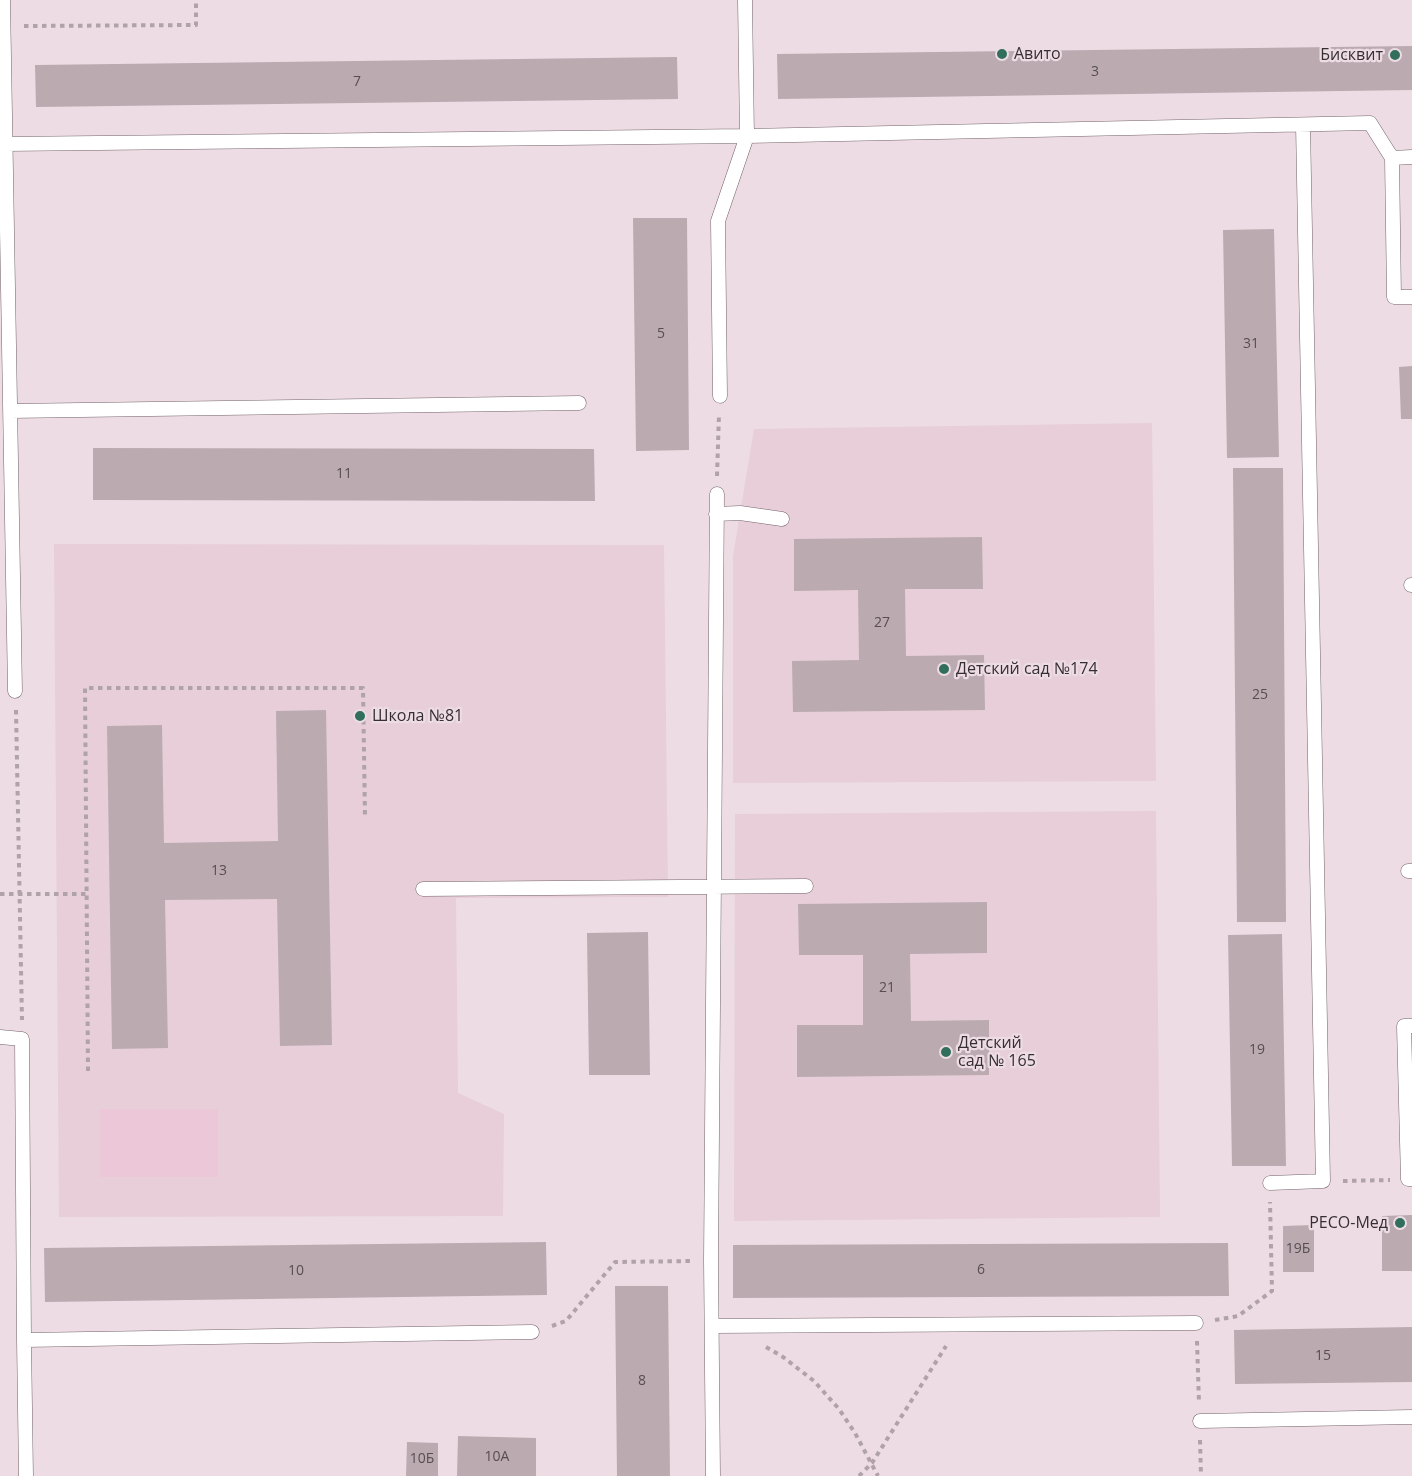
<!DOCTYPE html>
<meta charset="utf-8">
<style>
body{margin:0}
canvas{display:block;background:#eddce3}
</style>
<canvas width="1412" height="1476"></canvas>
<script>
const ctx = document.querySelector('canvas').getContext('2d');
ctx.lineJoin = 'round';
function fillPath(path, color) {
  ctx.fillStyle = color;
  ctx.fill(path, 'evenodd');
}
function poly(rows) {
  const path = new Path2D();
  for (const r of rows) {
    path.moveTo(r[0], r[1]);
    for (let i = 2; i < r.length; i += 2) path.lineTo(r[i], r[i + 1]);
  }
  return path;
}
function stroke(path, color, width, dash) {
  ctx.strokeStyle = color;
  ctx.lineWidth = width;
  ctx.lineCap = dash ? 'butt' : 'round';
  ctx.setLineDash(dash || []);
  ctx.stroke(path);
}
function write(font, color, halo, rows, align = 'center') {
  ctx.font = font + ' "Open Sans",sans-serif';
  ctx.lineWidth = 4.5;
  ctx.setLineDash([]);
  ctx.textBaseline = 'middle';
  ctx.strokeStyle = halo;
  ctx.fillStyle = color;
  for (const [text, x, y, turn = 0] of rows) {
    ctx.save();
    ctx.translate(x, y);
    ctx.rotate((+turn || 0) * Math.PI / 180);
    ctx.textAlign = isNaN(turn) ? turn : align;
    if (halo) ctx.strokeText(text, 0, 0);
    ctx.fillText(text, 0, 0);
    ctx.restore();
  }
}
const built = poly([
 [1152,423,1156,781,733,783,733,556,754,429],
 [54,544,664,545,668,897,456,898,458,1093,504,1114,503,1216,59,1217],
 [1156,811,1160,1217,734,1221,735,814]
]);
const green = poly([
 [100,1109,218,1109,218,1177,100,1177]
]);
const building = poly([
 [1412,46,1412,90,778,99,777,54],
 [677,57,678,99,36,107,35,65],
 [633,218,687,218,689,450,636,451],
 [1274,229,1279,457,1227,458,1223,230],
 [1412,366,1412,419,1401,419,1399,367],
 [93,448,594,449,595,501,93,500],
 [1233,468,1283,468,1286,922,1237,922],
 [982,537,983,589,905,589,906,656,984,655,985,710,793,712,792,661,859,660,858,590,794,591,794,539],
 [326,710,332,1045,280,1046,277,899,165,900,168,1048,112,1049,107,726,162,725,164,843,278,841,276,711],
 [987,902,987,953,910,954,911,1021,989,1020,989,1075,797,1077,797,1025,863,1025,863,955,799,955,798,904],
 [648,932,650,1075,589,1075,587,933],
 [1282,934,1286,1166,1232,1166,1228,935],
 [1412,1215,1412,1271,1382,1271,1382,1216],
 [1314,1225,1314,1272,1283,1272,1283,1226],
 [546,1242,547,1295,45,1302,44,1248],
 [1228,1243,1229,1296,733,1298,733,1245],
 [615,1286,668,1286,670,1476,617,1476],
 [1412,1327,1412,1382,1235,1384,1234,1330],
 [458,1436,536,1438,536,1476,457,1476],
 [407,1442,438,1443,438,1476,406,1476]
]);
const path = poly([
 [24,26,196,25,196,0],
 [717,476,719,414],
 [16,710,22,1020],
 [0,894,87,894],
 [88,1071,85,688,363,688,365,817],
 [1343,1181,1390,1180],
 [1215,1320,1238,1316,1272,1291,1270,1202],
 [552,1326,566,1321,615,1262,693,1261],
 [1197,1341,1199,1403],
 [766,1347,783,1357,814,1381,839,1409,855,1433,878,1476],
 [1200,1440,1201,1476],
 [859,1476,872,1463,946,1346]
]);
const service = poly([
 [3,0,15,691],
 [5,144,747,136,1370,123,1392,158,1394,297,1412,297],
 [1392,158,1412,157],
 [720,396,718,221,747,136,745,0],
 [10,411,579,403],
 [716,514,740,513,782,519],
 [1411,585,1412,585],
 [1408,871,1412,871],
 [423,889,806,886],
 [1412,1026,1404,1026,1408,1179,1412,1179],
 [0,1037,22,1039,24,1340],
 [1270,1183,1323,1181,1303,125],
 [712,1326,1196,1323],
 [1200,1421,1412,1417],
 [26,1476,24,1340,532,1332],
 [713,1476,711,1260,717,494]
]);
const markers = [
 [1002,54,6,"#316f5c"],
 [1395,55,6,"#316f5c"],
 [944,669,6,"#316f5c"],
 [360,716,6,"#316f5c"],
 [946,1052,6,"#316f5c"],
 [1400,1223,6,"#316f5c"]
];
const numberNames = [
 ["3",1095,72],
 ["7",357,82],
 ["5",661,334],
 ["31",1251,344],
 ["11",344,474],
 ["27",882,623],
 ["25",1260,695],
 ["13",219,871],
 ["21",887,988],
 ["19",1257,1050],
 ["19Б",1298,1249],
 ["6",981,1270],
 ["10",296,1271],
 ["15",1323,1356],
 ["8",642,1381],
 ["10А",497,1457],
 ["10Б",422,1459]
];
const poiNames = [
 ["Авито",1014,54],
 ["Бисквит",1383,55,"right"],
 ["Детский сад №174",956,669],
 ["Школа №81",372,716],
 ["Детский",958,1043],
 ["сад № 165",958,1061],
 ["РЕСО-Мед",1388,1223,"right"]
];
fillPath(built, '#e7ced8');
fillPath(green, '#ecc7d7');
fillPath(building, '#bbabb1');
stroke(service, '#73646a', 15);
stroke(path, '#b0a3a8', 4, [4.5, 4.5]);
stroke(service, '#fff', 14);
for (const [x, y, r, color] of markers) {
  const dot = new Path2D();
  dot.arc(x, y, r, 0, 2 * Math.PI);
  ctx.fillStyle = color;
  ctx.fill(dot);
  stroke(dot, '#eddce3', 2);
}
write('14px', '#574e52', null, numberNames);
write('16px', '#362f32', '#eddce3', poiNames, 'left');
</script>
